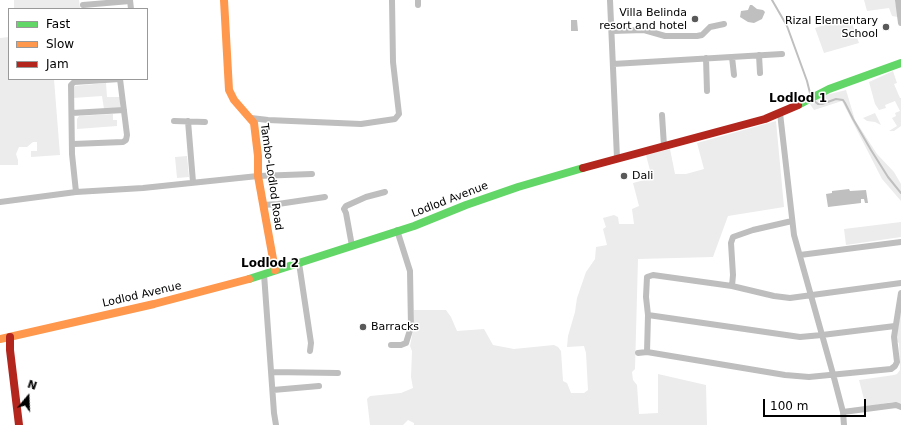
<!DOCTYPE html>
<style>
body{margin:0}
#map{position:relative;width:901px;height:425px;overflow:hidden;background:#fff;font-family:"DejaVu Sans",sans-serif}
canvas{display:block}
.legend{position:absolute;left:8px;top:8px;width:140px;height:72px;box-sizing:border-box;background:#fff;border:1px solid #999;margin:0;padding:5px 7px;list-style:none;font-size:12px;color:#000}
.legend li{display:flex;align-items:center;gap:8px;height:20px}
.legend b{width:20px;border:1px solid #999}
.north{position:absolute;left:8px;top:377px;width:40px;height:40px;-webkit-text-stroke:3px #fff;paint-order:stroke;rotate:19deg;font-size:11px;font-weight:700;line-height:16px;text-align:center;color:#000}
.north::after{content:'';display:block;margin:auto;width:14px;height:18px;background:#000;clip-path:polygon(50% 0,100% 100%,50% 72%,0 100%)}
.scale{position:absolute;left:763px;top:399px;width:103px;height:18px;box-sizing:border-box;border:2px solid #000;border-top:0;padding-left:5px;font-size:12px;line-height:14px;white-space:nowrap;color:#000;-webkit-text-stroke:3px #fff;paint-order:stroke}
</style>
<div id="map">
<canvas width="901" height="425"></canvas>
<ul class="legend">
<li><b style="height:5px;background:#63d668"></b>Fast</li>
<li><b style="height:5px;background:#ff974d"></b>Slow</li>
<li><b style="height:5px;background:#b3261e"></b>Jam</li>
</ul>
<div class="north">N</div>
<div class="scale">100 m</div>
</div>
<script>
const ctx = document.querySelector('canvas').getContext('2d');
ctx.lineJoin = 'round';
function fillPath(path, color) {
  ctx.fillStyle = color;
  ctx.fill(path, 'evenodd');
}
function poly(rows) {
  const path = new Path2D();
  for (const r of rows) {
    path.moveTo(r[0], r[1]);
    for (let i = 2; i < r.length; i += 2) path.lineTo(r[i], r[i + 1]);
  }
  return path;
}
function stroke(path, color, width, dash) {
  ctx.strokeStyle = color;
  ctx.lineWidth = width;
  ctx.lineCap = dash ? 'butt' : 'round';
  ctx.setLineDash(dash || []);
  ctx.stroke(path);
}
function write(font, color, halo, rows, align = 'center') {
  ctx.font = font + ' "DejaVu Sans",sans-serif';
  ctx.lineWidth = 3;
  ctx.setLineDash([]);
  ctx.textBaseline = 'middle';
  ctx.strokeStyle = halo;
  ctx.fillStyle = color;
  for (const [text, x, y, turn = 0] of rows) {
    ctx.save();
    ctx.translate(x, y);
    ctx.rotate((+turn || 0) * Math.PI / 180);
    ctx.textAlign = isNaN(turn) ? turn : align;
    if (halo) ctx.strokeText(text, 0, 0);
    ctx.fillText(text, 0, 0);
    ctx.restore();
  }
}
const green = poly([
 [14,0,79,0,80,8,67,9,14,9],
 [864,0,895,0,898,17,892,16,889,8,867,11],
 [850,17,859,43,824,53,815,28],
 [9,37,9,79,54,79,60,155,31,157,31,151,37,151,37,142,33,142,27,147,19,147,16,154,18,160,18,165,0,165,0,38],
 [893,71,897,83,894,84,900,98,901,98,901,126,894,131,889,131,897,126,892,118,896,116,895,113,900,111,895,101,885,105,886,108,879,110,875,104,869,82],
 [106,83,107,97,120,97,120,108,104,109,102,96,73,98,74,86],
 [846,90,855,120,877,154,894,172,901,184,901,201,882,179,842,101,814,110,810,104,810,103,826,95],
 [875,113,881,125,875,122,867,121,863,118],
 [113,114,113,120,117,120,117,126,77,129,77,119,79,116],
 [776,121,784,207,728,216,713,257,638,259,635,369,632,372,633,380,637,385,639,414,658,413,658,374,706,385,707,425,414,425,414,423,408,420,403,425,370,425,367,399,370,396,401,393,413,388,411,377,412,351,410,346,414,326,414,310,446,310,451,317,457,331,484,329,493,345,514,349,554,345,558,347,561,351,563,381,567,383,571,393,584,393,588,390,586,353,584,346,567,347,568,336,575,312,577,298,586,272,595,259,596,247,607,245,603,229,606,227,603,218,614,215,618,217,619,224,634,224,632,209,639,206,633,183,652,178,646,155,670,149,675,174,686,174,704,169,697,143],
 [187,156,189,177,177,178,175,157],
 [901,222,901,237,846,245,844,229],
 [901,309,901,403,892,402,866,407,859,380,894,375,897,374,900,370,899,343,896,341]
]);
const water = poly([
 [750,5,752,5,757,9,763,10,765,12,762,19,754,23,748,22,740,17,741,11,748,10],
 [571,20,577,20,578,31,571,31],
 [849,189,850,191,866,190,868,203,865,203,864,199,861,199,861,203,828,207,826,194,832,193,832,191]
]);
const stream = poly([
 [772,0,787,26,807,81,811,97],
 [813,100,818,104,822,104,836,99,843,100,845,103,853,119,871,150,888,177,901,193]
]);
const street = poly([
 [130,0,131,9],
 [418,0,418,5],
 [610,0,617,158],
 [898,0,901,23],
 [83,5,130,1],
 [612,31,644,30,665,36,697,36,702,35,710,27,724,24],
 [759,55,760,73],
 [732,57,734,75],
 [706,58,707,91],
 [613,64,782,54],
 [72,113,124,110],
 [780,113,794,235,833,374,843,412,844,425],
 [662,115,664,146],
 [251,118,268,120,361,124,395,119,399,114,393,62,392,0],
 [174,121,205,122],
 [188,121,193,182],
 [73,144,123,142,126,140,127,135,120,79],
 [76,192,72,154,71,85,74,82,120,79],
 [0,202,76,192,143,188,258,176,312,174],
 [263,205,278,204,325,197],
 [352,246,346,213,344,209,346,206,366,197,385,192],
 [800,255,901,242],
 [299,263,311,343,310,351],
 [264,274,274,413,276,425],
 [732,286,733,275,731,243,733,237,753,230,792,221],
 [648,315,800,337,822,335,895,326],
 [391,345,401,345,406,343,411,327,410,271,397,230],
 [647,352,648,315,646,297,647,277,653,275,732,286,774,296,790,298,901,283],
 [638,353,647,352,785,375,809,377,891,369,895,366,897,362,894,337,901,293],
 [272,372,338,373],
 [273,390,319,386],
 [843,412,896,405,901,407]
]);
const fast = poly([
 [798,105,829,89,901,63],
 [249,279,414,226,466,205,518,187,583,168]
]);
const slow = poly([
 [224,0,229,90,234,100,254,123,258,156,258,176,275,270],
 [0,339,154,304,249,279]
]);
const jam = poly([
 [583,168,765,119,798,105],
 [10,337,10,350,19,425]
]);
const markers = [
 [695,19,4,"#595959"],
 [886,27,4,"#595959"],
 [624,176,4,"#595959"],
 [363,327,4,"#595959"]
];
const poiNames = [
 ["Villa Belinda",687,13],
 ["resort and hotel",687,26],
 ["Rizal Elementary",878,21],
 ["School",878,34],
 ["Dali",632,176,"left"],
 ["Barracks",371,327,"left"]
];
const streetNames = [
 ["Tambo-Lodlod Road",271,177,82],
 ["Lodlod Avenue",450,200,-21],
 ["Lodlod Avenue",142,295,-13]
];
const neighbourhoodNames = [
 ["Lodlod 1",798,99],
 ["Lodlod 2",270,264]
];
fillPath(green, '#ececec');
fillPath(water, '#bfbfbf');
stroke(stream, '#bfbfbf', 2);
stroke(street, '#bebebe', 6);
stroke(fast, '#63d668', 8);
stroke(slow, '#ff974d', 8);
stroke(jam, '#b3261e', 8);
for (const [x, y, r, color] of markers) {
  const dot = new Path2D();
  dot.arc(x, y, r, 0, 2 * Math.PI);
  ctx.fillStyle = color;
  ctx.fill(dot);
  stroke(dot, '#fff', 1.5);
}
write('11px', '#000', '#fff', poiNames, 'right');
write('11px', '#000', '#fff', streetNames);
write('bold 12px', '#000', '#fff', neighbourhoodNames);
</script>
